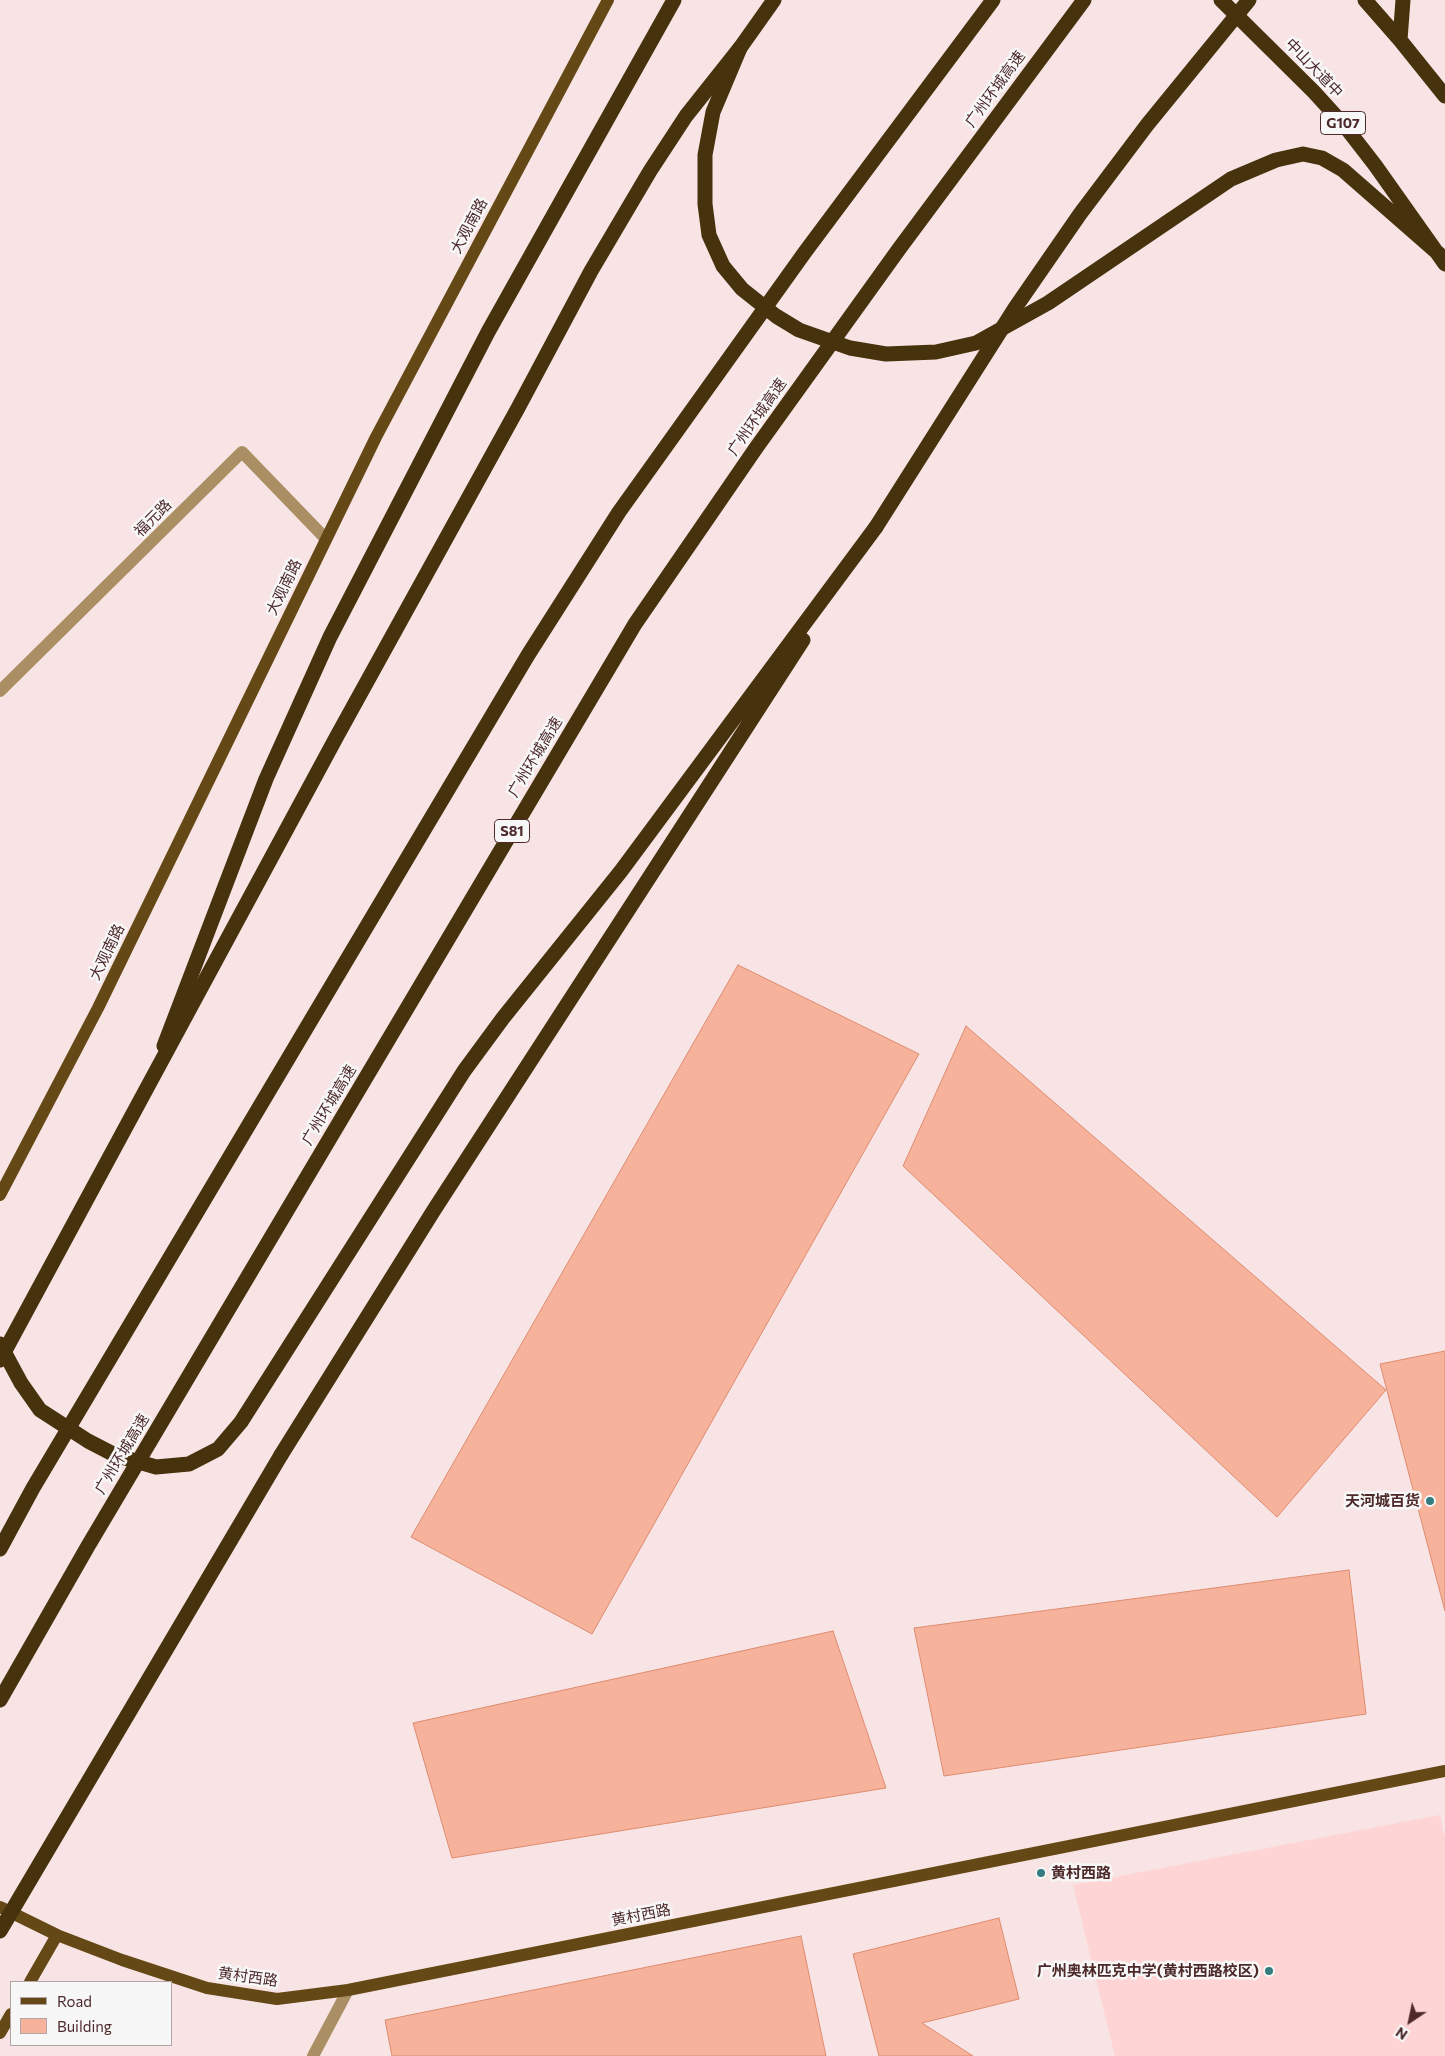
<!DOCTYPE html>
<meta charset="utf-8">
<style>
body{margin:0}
#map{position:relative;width:1445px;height:2056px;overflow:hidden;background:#f8e4e4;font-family:Commissioner,sans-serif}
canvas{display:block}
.legend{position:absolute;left:10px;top:1981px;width:162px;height:65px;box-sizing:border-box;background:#f7f7f7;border:1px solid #b3a5a5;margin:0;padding:6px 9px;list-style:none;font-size:15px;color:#4d292a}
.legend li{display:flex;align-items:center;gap:10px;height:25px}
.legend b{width:25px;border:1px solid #b3a5a5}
.north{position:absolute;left:1385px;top:1996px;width:50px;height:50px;-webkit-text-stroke:4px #f7f7f7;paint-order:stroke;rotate:214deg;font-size:14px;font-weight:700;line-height:20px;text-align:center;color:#4d292a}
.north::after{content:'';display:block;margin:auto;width:18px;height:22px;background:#4d292a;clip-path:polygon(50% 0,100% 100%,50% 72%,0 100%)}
</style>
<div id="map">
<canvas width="1445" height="2056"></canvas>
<ul class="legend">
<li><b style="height:6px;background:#644815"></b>Road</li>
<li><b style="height:14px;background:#f7b29b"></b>Building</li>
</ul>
<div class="north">N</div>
</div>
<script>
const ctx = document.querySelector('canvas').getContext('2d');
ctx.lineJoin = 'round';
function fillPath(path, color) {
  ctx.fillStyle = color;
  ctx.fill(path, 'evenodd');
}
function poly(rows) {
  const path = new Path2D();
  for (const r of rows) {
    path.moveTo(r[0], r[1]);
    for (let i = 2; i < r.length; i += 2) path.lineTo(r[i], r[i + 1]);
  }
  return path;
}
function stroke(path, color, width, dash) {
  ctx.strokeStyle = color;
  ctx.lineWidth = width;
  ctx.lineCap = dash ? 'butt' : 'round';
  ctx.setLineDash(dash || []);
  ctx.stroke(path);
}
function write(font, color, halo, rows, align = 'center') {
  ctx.font = font + ' Commissioner,"Noto Sans SC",sans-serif';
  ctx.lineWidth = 5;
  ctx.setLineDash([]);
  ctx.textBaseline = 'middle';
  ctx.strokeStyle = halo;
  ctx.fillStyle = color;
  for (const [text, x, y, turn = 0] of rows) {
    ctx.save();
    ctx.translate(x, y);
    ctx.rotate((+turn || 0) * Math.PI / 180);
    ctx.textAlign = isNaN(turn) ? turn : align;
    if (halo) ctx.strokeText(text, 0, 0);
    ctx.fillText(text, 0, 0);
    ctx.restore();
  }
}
const built = poly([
 [1440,1815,1445,1839,1445,2056,1115,2056,1073,1885]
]);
const building = poly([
 [738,965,919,1054,592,1634,411,1537,738,965],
 [966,1026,1386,1390,1277,1517,903,1166,966,1026],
 [1445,1351,1445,1611,1380,1364,1445,1351],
 [1349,1570,1366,1714,944,1776,914,1628,1349,1570],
 [833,1631,886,1788,452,1858,413,1723,833,1631],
 [999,1918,1019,1999,922,2023,973,2056,879,2056,853,1954,999,1918],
 [801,1936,826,2056,392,2056,385,2020,801,1936]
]);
const minor = poly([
 [0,691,242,452,326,539],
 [313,2056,348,1990]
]);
const major = poly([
 [0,1195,98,1008,376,437,608,0],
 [0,1907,57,1935,122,1960,207,1988,277,1999,348,1990,1445,1771],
 [30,1982,57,1935],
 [0,2033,11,2014]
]);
const highway = poly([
 [774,0,740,48,713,112,705,155,705,204,709,235,723,266,742,289,776,316,799,330,850,348,886,354,936,352,976,343,1048,303,1231,179,1276,160,1303,154,1322,158,1343,170,1439,254],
 [1221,0,1314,92,1344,125,1375,165,1445,264],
 [1365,0,1400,40,1445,96],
 [1400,40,1403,0],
 [164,1046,266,779,330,637,488,332,674,0],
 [0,1344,21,1383,40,1410,88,1441,115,1455,156,1467,189,1464,218,1449,241,1422,464,1071,503,1018,621,871,876,527],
 [281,1455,434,1210,803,640]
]);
const highwayBridge = poly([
 [876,527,1015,308,1080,214,1147,125,1249,0],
 [0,1360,337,736,518,408,591,271,650,171,686,116,740,48],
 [0,1549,33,1488,528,655,619,512,805,252,993,0],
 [0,1700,88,1546,635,624,756,448,899,249,1084,0],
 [0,1931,281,1455]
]);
const markers = [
 [1430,1501,5,"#337c7f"],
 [1041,1873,5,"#337c7f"],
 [1269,1971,5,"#337c7f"]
];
const shields = [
 [1343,123,45],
 [512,831,35]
];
const shieldNames = [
 ["G107",1343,123],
 ["S81",512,831]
];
const streetNames = [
 ["中山大道中",1314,68,46],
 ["广州环城高速",995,89,-54],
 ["大观南路",469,226,-62],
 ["广州环城高速",757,417,-55],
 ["福元路",153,518,-45],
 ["大观南路",284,587,-64],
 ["广州环城高速",535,757,-59],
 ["大观南路",107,952,-64],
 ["广州环城高速",329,1105,-59],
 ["广州环城高速",122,1454,-59],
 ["黄村西路",641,1915,-11],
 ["黄村西路",248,1977,8]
];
const poiNames = [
 ["天河城百货",1420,1501],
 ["黄村西路",1051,1873,"left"],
 ["广州奥林匹克中学(黄村西路校区)",1259,1971]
];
fillPath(built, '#fed4d4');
fillPath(building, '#f7b29b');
stroke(building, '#dd8b70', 1);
stroke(minor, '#aa8f64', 12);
stroke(major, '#644815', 12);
stroke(highway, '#46320c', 15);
stroke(highwayBridge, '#46320c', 15);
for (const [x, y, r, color] of markers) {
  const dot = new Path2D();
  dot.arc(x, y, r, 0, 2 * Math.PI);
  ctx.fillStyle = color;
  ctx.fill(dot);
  stroke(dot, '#f7f7f7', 2);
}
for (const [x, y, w] of shields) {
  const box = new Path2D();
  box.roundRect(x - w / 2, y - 11.5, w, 23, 4);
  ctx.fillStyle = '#f7f7f7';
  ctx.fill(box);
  stroke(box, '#4d292a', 1);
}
write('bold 14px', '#4d292a', null, shieldNames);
write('15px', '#4d292a', '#f7f7f7', streetNames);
write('bold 15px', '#4d292a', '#f7f7f7', poiNames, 'right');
</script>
